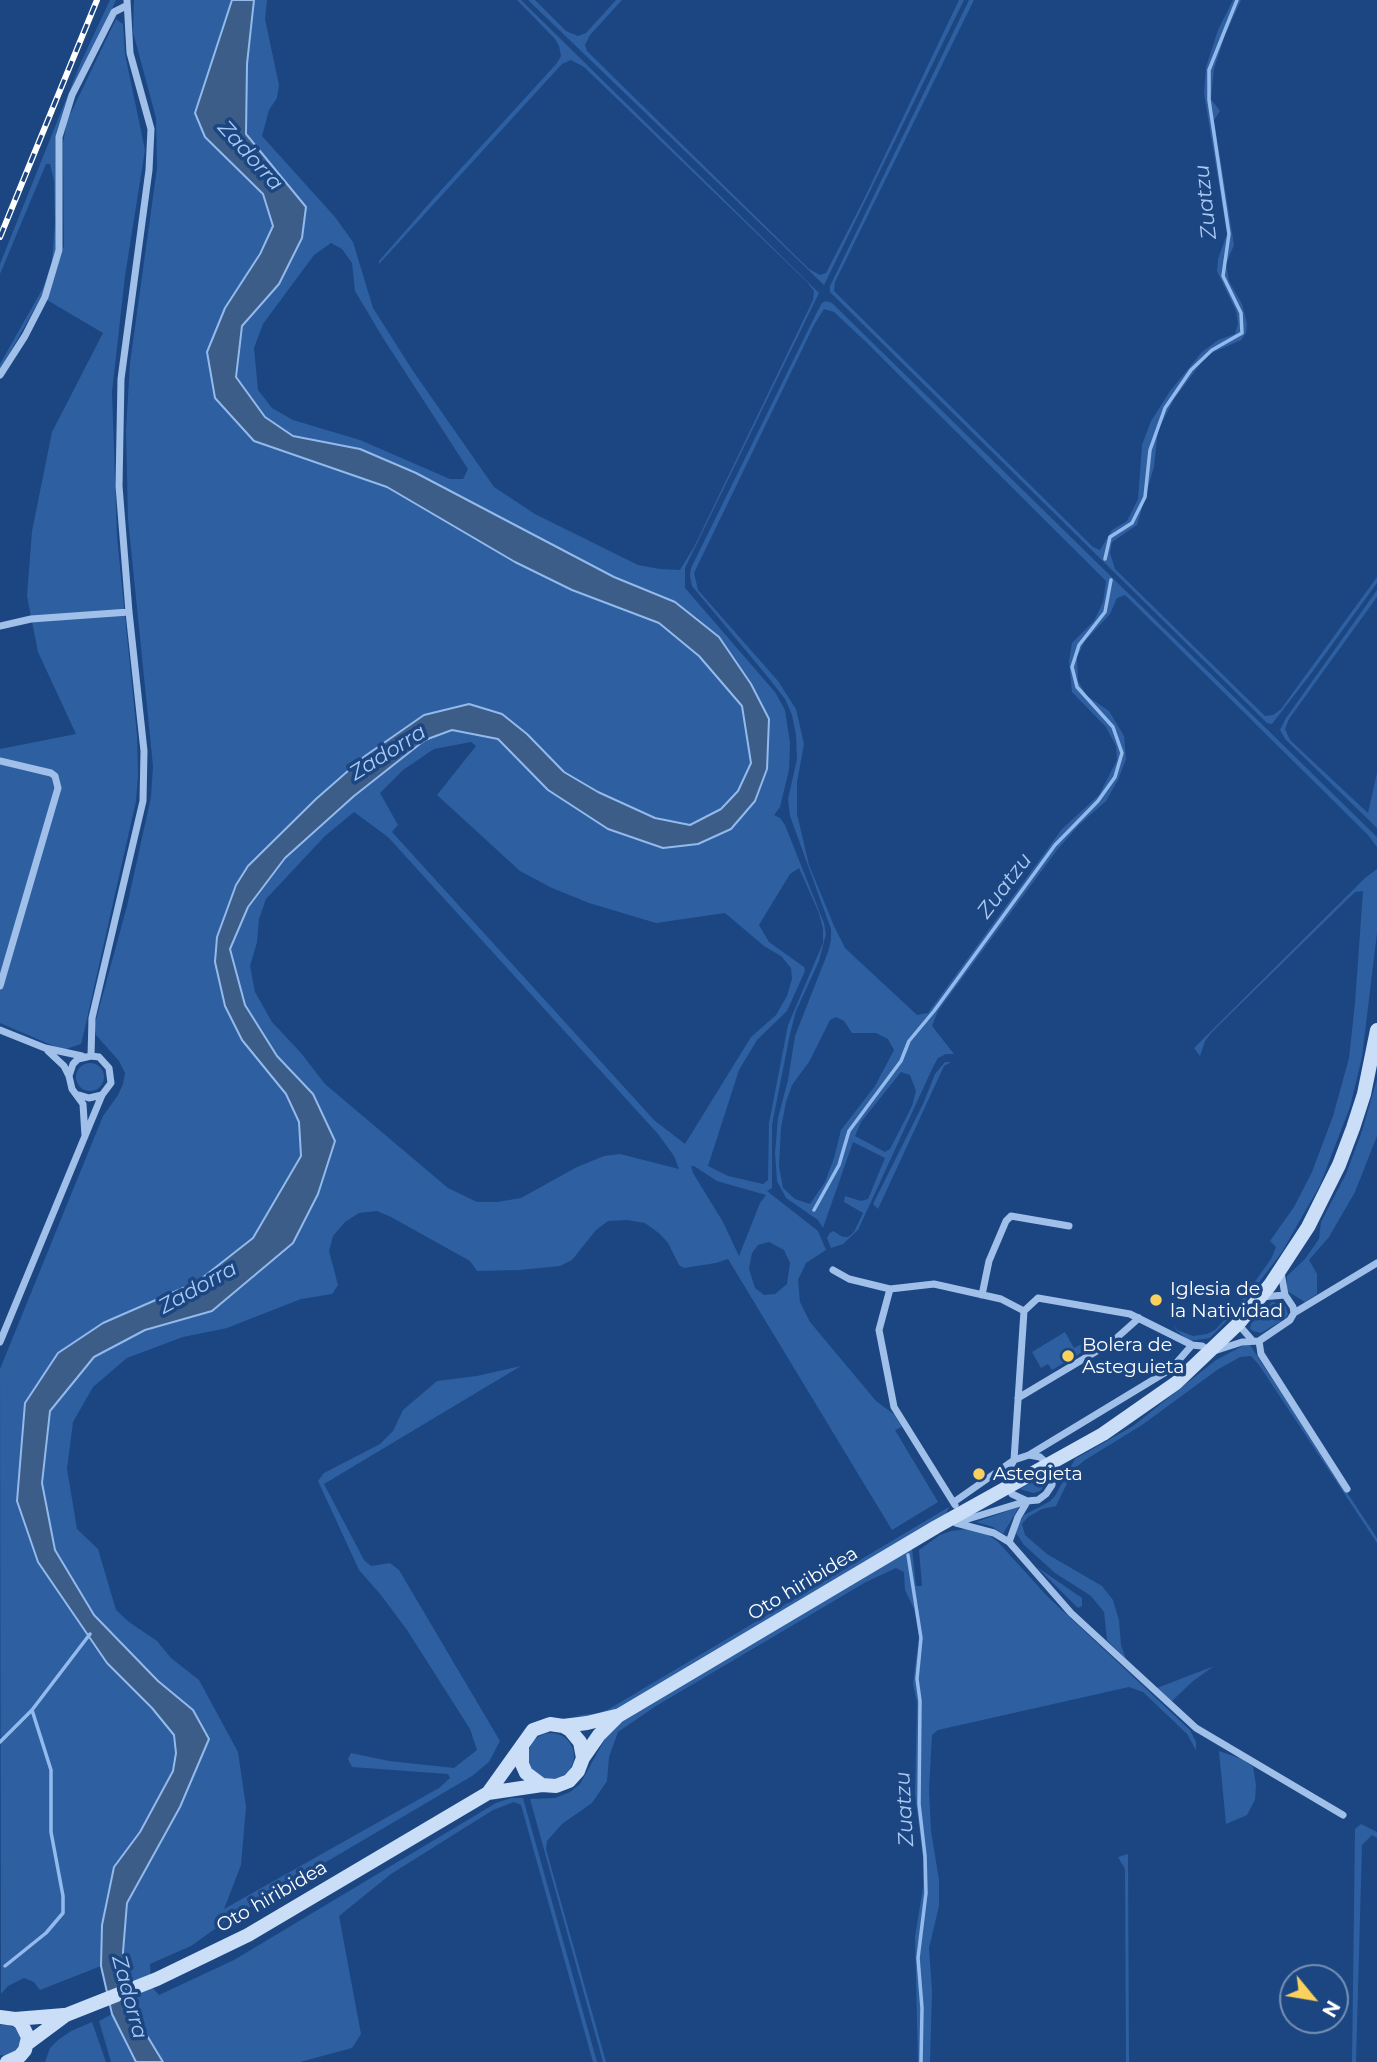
<!DOCTYPE html>
<style>
body{margin:0}
#map{position:relative;width:1377px;height:2062px;overflow:hidden;background:#1b4682;font-family:Montserrat,sans-serif}
canvas{display:block}
.north{position:absolute;left:1279px;top:1964px;width:70px;height:70px;box-sizing:border-box;background:#1b4682;border:2px solid #7690b4;border-radius:50%;rotate:120deg;font-size:19px;font-weight:700;line-height:28px;text-align:center;color:#fff}
.north::after{content:'';display:block;margin:auto;width:24px;height:32px;background:#fbd15d;clip-path:polygon(50% 0,100% 100%,50% 72%,0 100%)}
</style>
<div id="map">
<canvas width="1377" height="2062"></canvas>
<div class="north">N</div>
</div>
<script>
const ctx = document.querySelector('canvas').getContext('2d');
ctx.lineJoin = 'round';
function fillPath(path, color) {
  ctx.fillStyle = color;
  ctx.fill(path, 'evenodd');
}
function poly(rows) {
  const path = new Path2D();
  for (const r of rows) {
    if (r.length === 3) {
      path.moveTo(r[0] + r[2], r[1]);
      path.arc(r[0], r[1], r[2], 0, 2 * Math.PI);
      continue;
    }
    path.moveTo(r[0], r[1]);
    for (let i = 2; i < r.length; i += 2) path.lineTo(r[i], r[i + 1]);
  }
  return path;
}
function stroke(path, color, width, dash) {
  ctx.strokeStyle = color;
  ctx.lineWidth = width;
  ctx.lineCap = dash ? 'butt' : 'round';
  ctx.setLineDash(dash || []);
  ctx.stroke(path);
}
function write(font, color, halo, rows, align = 'center') {
  ctx.font = font + ' Montserrat,sans-serif';
  ctx.lineWidth = 7;
  ctx.setLineDash([]);
  ctx.textBaseline = 'middle';
  ctx.strokeStyle = halo;
  ctx.fillStyle = color;
  for (const [text, x, y, turn = 0] of rows) {
    ctx.save();
    ctx.translate(x, y);
    ctx.rotate((+turn || 0) * Math.PI / 180);
    ctx.textAlign = isNaN(turn) ? turn : align;
    if (halo) ctx.strokeText(text, 0, 0);
    ctx.fillText(text, 0, 0);
    ctx.restore();
  }
}
const green = poly([
 [110,0,116,0,61,121,57,245,42,296,0,370,0,364,43,288,52,262,55,223,54,181,50,164,46,164,0,274,0,264,81,62],
 [134,0,232,0,196,113,205,137,263,194,273,226,207,352,254,441,387,487,572,590,659,623,699,656,742,706,751,763,738,791,721,809,690,825,655,818,598,792,564,772,527,734,502,714,469,704,316,799,248,866,236,884,217,937,215,962,242,1040,286,1094,299,1122,301,1156,253,1238,197,1282,103,1323,58,1353,25,1526,38,1562,107,1663,152,1708,174,1735,176,1753,173,1771,140,1832,114,1867,102,1925,101,1966,40,1990,34,1982,24,1978,8,1986,1,1994,0,1369,103,1116,118,1095,123,1084,125,1073,119,1061,96,1035,94,1027,127,906,151,797,153,766,128,519,126,430,130,363,157,168,156,118,133,32],
 [254,0,267,0,265,19,279,85,277,98,269,110,262,136,335,217,353,242,373,308,413,371,494,487,535,514,638,565,660,569,680,570,694,547,813,300,814,291,807,282,584,67,571,60,562,64,379,264,379,261,433,199,557,63,561,56,559,46,555,39,517,0,521,0,819,293,685,568,685,588,775,692,785,710,790,743,789,770,780,807,774,815,780,818,785,825,824,923,826,934,819,961,796,1011,790,1034,772,1125,772,1188,767,1191,818,1231,826,1250,806,1263,798,1280,800,1302,810,1322,876,1401,895,1415,902,1427,895,1430,938,1502,892,1530,728,1259,716,1263,684,1268,679,1265,668,1243,660,1234,645,1223,627,1220,608,1221,596,1230,572,1260,560,1266,519,1270,477,1271,470,1261,391,1217,377,1211,359,1213,345,1222,333,1236,329,1251,338,1285,332,1294,301,1299,227,1328,183,1337,127,1358,93,1387,73,1422,67,1469,77,1529,98,1549,116,1610,129,1622,157,1641,171,1658,199,1680,238,1752,246,1807,241,1865,224,1909,439,1788,450,1778,448,1774,352,1767,348,1759,351,1753,389,1761,454,1768,477,1750,470,1729,407,1630,381,1595,359,1570,318,1481,324,1473,380,1444,393,1431,403,1410,437,1381,477,1376,521,1366,324,1484,364,1560,371,1566,390,1563,399,1570,500,1741,489,1762,472,1776,226,1921,191,1946,150,1964,151,1986,159,1995,234,1960,496,1803,511,1798,523,1798,597,2062,593,2062,521,1805,514,1802,493,1810,391,1874,339,1916,361,2034,352,2048,300,2062,163,2062,137,2019,125,1975,123,1952,127,1903,180,1807,208,1739,193,1710,158,1681,94,1615,55,1550,42,1484,50,1411,94,1357,145,1330,212,1311,293,1243,313,1094,277,1056,245,1005,230,949,248,907,285,858,354,796,425,740,452,730,498,739,548,790,608,829,731,829,769,719,751,684,719,637,675,602,614,577,416,473,360,449,293,436,265,417,236,377,242,326,279,284,302,238,246,135,247,64],
 [331,243,342,249,352,263,355,291,383,338,468,469,463,479,450,479,360,440,293,420,272,408,258,390,254,348,263,324,314,255],
 [471,742,476,746,437,795,520,871,552,888,589,903,656,923,725,913,764,946,781,956,791,968,792,979,787,996,776,1015,751,1037,685,1144,654,1120,392,832,398,825,380,793,403,770,434,749],
 [354,812,388,837,658,1134,674,1156,679,1169,620,1154,604,1156,577,1167,521,1198,497,1202,477,1202,448,1188,325,1084,301,1053,272,1022,255,992,250,966,257,942,259,919,266,899,325,836],
 [799,868,819,913,823,929,823,943,788,1025,769,1123,768,1180,763,1184,728,1176,708,1166,739,1070,757,1040,787,1011,805,971,804,967,769,942,759,925,790,874],
 [691,1166,694,1166,717,1181,766,1195,760,1203,739,1256,723,1222,693,1173],
 [769,1242,784,1250,790,1263,787,1284,775,1294,764,1295,755,1288,749,1269,752,1253,758,1245],
 [528,0,535,0,566,31,578,36,586,33,616,0,622,0,590,35,585,45,587,51,809,269,820,275,826,273,863,201,959,0,964,0,824,285],
 [969,0,974,0,835,282,834,291,1093,547,1100,550,1112,530,1127,521,1138,499,1142,445,1151,421,1170,391,1202,352,1218,340,1235,334,1238,324,1236,311,1217,271,1218,259,1227,234,1204,93,1206,67,1218,30,1233,0,1241,0,1225,35,1214,69,1211,99,1220,111,1214,120,1234,245,1226,264,1229,281,1242,304,1247,324,1246,333,1241,340,1207,355,1174,399,1158,430,1154,467,1137,525,1112,542,1110,553,1115,569,1265,716,1273,715,1281,709,1377,577,1377,583,1313,671,1272,724,1267,723,830,292,830,286],
 [116,19,123,24,125,54,145,150,125,276,112,392,117,537,137,735,138,775,136,801,84,1032,81,1044,63,1050,0,1023,0,749,76,734,38,652,27,596,32,531,52,432,103,333,47,300,64,246,63,143,67,121],
 [826,301,832,303,1377,837,1377,847,1368,835,1125,595,1117,598,1110,614,1085,641,1077,657,1078,681,1087,696,1109,711,1124,736,1126,759,1118,780,1106,801,1079,825,1057,850,938,1011,932,1026,954,1054,946,1054,938,1058,933,1067,858,1230,843,1244,831,1248,827,1238,829,1234,833,1231,843,1237,848,1237,854,1232,863,1213,844,1202,845,1196,861,1201,868,1199,885,1158,853,1142,823,1228,818,1220,786,1198,777,1181,775,1153,778,1118,788,1080,795,1036,828,952,831,940,831,929,790,816,788,799,797,759,796,735,792,715,785,699,767,676,692,586,690,576,691,568,816,314,822,303],
 [824,309,834,312,867,343,1106,581,1103,602,1094,621,1072,643,1069,661,1072,692,1106,727,1116,746,1117,760,1099,795,1062,829,928,1013,917,1015,845,948,834,926,809,865,797,814,797,782,804,744,796,709,778,681,698,590,694,573,814,325],
 [836,1017,844,1021,852,1033,876,1033,888,1039,894,1050,875,1086,841,1130,834,1158,825,1182,810,1204,795,1199,783,1188,779,1166,781,1128,786,1102,792,1085,809,1062,830,1020],
 [901,1072,910,1075,916,1091,912,1106,890,1149,885,1152,855,1136,861,1122],
 [1377,590,1377,597,1289,719,1285,729,1290,740,1368,813,1377,773,1377,828,1285,739,1280,730,1286,718],
 [1377,869,1377,933,1362,1057,1350,1107,1320,1185,1282,1252,1242,1305,1210,1338,1189,1341,1176,1330,1174,1324,1177,1330,1193,1336,1207,1334,1215,1330,1239,1304,1271,1259,1276,1247,1270,1241,1294,1207,1312,1172,1333,1116,1349,1058,1355,1003,1363,891,1355,892,1213,1031,1205,1041,1200,1056,1194,1048,1365,878],
 [945,1062,951,1062,944,1066,878,1209,873,1204,923,1104,935,1074],
 [90,1077,14],
 [1377,1079,1377,1136,1355,1192,1329,1237,1309,1260,1317,1274,1317,1294,1305,1302,1287,1291,1287,1276,1305,1259,1319,1239,1321,1222,1346,1174,1362,1131],
 [1272,1302,1285,1305,1288,1314,1286,1318,1261,1333,1253,1331,1250,1329,1251,1324],
 [1065,1332,1074,1348,1086,1342,1089,1348,1052,1370,1048,1364,1041,1368,1032,1352],
 [1246,1344,1250,1345,1377,1538,1377,1543,1259,1365,1251,1356,1240,1357,1217,1370,1142,1425,1085,1460,1074,1469,1056,1506,1042,1509,1028,1517,1022,1524,1025,1535,1047,1554,1102,1586,1113,1600,1119,1620,1121,1645,1126,1659,1107,1640,1104,1612,1091,1596,1055,1573,1024,1545,1016,1533,1018,1523,1024,1515,1049,1502,1055,1496,1075,1459,1133,1426,1216,1360],
 [1047,1474,1047,1483,1040,1491,1033,1493,1020,1489],
 [949,1507,945,1516,618,1710,597,1717,574,1716,598,1713,609,1709],
 [1019,1507,1003,1534,993,1527,976,1522],
 [968,1529,986,1533,998,1542,1048,1597,1190,1730,1196,1742,1196,1750,1187,1734,1143,1692,1129,1687,938,1730,932,1735,929,1789,931,1831,939,1880,939,1906,929,1948,932,1991,930,2062,918,2062,915,1937,923,1887,923,1858,915,1794,917,1703,913,1684,919,1636,914,1609,905,1590,904,1572,896,1568,866,1582,656,1706,618,1732,609,1757,607,1781,592,1803,562,1824,547,1841,546,1849,606,2062,603,2062,530,1799,555,1798,570,1792,580,1784,606,1737,620,1722,912,1548,916,1586,922,1586,919,1550,940,1535,951,1531],
 [1037,1567,1082,1598,1082,1606,1078,1608],
 [1214,1666,1193,1681,1172,1701,1157,1688],
 [551,1756,23],
 [1219,1751,1242,1759,1253,1767,1256,1785,1255,1800,1247,1815,1226,1824],
 [1361,1824,1377,1832,1377,1838,1372,1835,1362,1845,1356,2062,1352,2062,1355,1829],
 [1128,1854,1129,2062,1126,2062,1125,1869,1118,1857],
 [112,2014,129,2051,136,2062,111,2062,99,2021],
 [92,2022,106,2062,45,2062,50,2048,58,2040,71,2031],
 [0,2025,7,2025,15,2028,20,2034,21,2042,18,2050,5,2056,0,2055]
]);
const water = poly([
 [232,0,254,0,247,64,246,134,306,207,302,238,279,284,242,326,236,377,265,417,293,436,360,449,416,473,614,577,675,602,719,637,751,684,769,719,767,769,755,801,731,829,698,844,663,848,608,829,548,790,498,739,452,730,425,740,354,796,285,858,248,907,230,949,245,1005,277,1056,313,1094,335,1141,318,1194,293,1243,212,1311,145,1330,94,1357,50,1411,42,1483,55,1550,94,1615,158,1681,193,1710,209,1739,180,1807,127,1903,123,1952,125,1975,137,2019,163,2062,136,2062,112,2014,101,1966,102,1925,114,1867,140,1832,173,1771,176,1753,174,1735,152,1708,107,1663,38,1562,17,1501,25,1403,58,1353,103,1323,197,1282,253,1238,301,1156,299,1122,286,1094,242,1040,225,1006,215,962,217,937,236,885,248,866,316,799,365,756,424,715,469,704,502,714,527,734,564,772,598,792,655,818,690,825,721,809,738,791,751,763,742,706,699,656,659,623,572,590,515,562,387,487,254,441,215,398,207,352,225,308,260,254,273,226,263,194,205,137,195,113,232,0]
]);
const stream = poly([
 [1105,559,1110,537,1132,523,1145,497,1150,450,1165,408,1191,370,1212,350,1242,333,1241,313,1223,276,1229,234,1209,100,1209,70,1237,0],
 [814,1210,839,1165,849,1131,901,1061,909,1041,934,1011,1055,845,1098,801,1115,777,1122,753,1113,727,1077,687,1072,667,1079,645,1105,612,1111,580],
 [908,1555,921,1638,917,1679,920,1701,919,1804,925,1856,926,1893,918,1958,922,2008,921,2062],
 [0,1742,32,1710,90,1634],
 [5,1966,46,1933,63,1913,63,1896,51,1832,51,1770,32,1710]
]);
const street = poly([
 [0,375,25,336,45,297,59,250,59,137,72,95,114,12,126,6],
 [0,626,31,619,129,612],
 [0,761,51,773,55,776,58,788,0,986],
 [0,1030,45,1048,82,1056],
 [48,1051,64,1066,69,1076],
 [91,1056,92,1018,143,801,144,751,129,612,119,486,121,379,149,170,151,129,130,53,127,0],
 [79,1095,89,1098,102,1095],
 [833,1270,849,1279,890,1289,934,1284,1001,1299,1024,1311],
 [890,1289,879,1330,894,1407,955,1505],
 [982,1295,989,1261,1006,1221,1011,1216,1069,1226],
 [1261,1297,1285,1295],
 [1294,1313,1377,1263],
 [1238,1324,1252,1340],
 [1259,1341,1261,1354,1347,1489],
 [0,1342,85,1136,102,1095,111,1083,109,1068,99,1057,91,1056,78,1059,73,1064,69,1076,72,1089,83,1104,85,1136],
 [1018,1398,1112,1342,1139,1318],
 [1029,1455,1040,1457,1049,1465,1053,1475,1052,1485,1046,1494,1038,1500,1027,1501,1012,1494,1008,1487,1007,1473,1014,1460,1024,1311,1038,1298,1130,1314,1192,1345,1202,1346,1211,1352,1242,1342,1259,1341,1290,1320,1294,1313,1293,1307,1285,1295,1281,1272],
 [954,1502,1014,1460,1029,1455,1171,1369,1192,1345],
 [958,1522,1027,1501],
 [956,1523,994,1533,1009,1542,1071,1613,1196,1728,1343,1815],
 [1009,1542,1018,1517,1027,1502]
]);
const secondary = poly([
 [563,1726,570,1730,580,1742,583,1758],
 [522,1746,522,1764,526,1773,542,1785],
 [488,1793,533,1730,550,1724,563,1726,587,1723,616,1716],
 [0,2017,15,2019,21,2023,28,2037,25,2050,20,2056,7,2062],
 [15,2019,64,2015],
 [27,2044,66,2015,157,1979,248,1935,488,1793,542,1785,556,1786,569,1781,578,1771,583,1758,599,1735,618,1716,936,1527,1103,1434,1176,1383,1238,1324,1270,1285,1308,1227,1339,1165,1353,1128,1364,1094,1377,1030]
]);
const rail = poly([
 [0,237,97,0]
]);
const markers = [
 [1156,1300,7,"#fbd15d"],
 [1068,1356,7,"#fbd15d"],
 [979,1474,7,"#fbd15d"]
];
const poiNames = [
 ["Iglesia de",1170,1289],
 ["la Natividad",1170,1311],
 ["Bolera de",1082,1345],
 ["Asteguieta",1082,1367],
 ["Astegieta",993,1474]
];
const streetNames = [
 ["Oto hiribidea",803,1584,-31],
 ["Oto hiribidea",272,1897,-30]
];
const waterNames = [
 ["Zadorra",250,156,48],
 ["Zuatzu",1206,202,-96],
 ["Zadorra",388,753,-32],
 ["Zuatzu",1005,886,-53],
 ["Zadorra",198,1288,-29],
 ["Zuatzu",905,1809,-93],
 ["Zadorra",129,1997,75]
];
fillPath(green, '#2e5fa1');
fillPath(water, '#3d5d89');
stroke(water, '#93baec', 2);
stroke(stream, '#93baec', 3.5);
stroke(street, '#a0c0ea', 7);
stroke(secondary, '#cbdef8', 14);
stroke(rail, '#fff', 6);
stroke(rail, '#1b4682', 3.5, [10]);
for (const [x, y, r, color] of markers) {
  const dot = new Path2D();
  dot.arc(x, y, r, 0, 2 * Math.PI);
  ctx.fillStyle = color;
  ctx.fill(dot);
  stroke(dot, '#1b4682', 2.5);
}
write('19px', '#fff', '#1b4682', poiNames, 'left');
write('19px', '#fff', '#1b4682', streetNames);
write('italic 21px', '#abcaf2', '#1b4682', waterNames);
</script>
